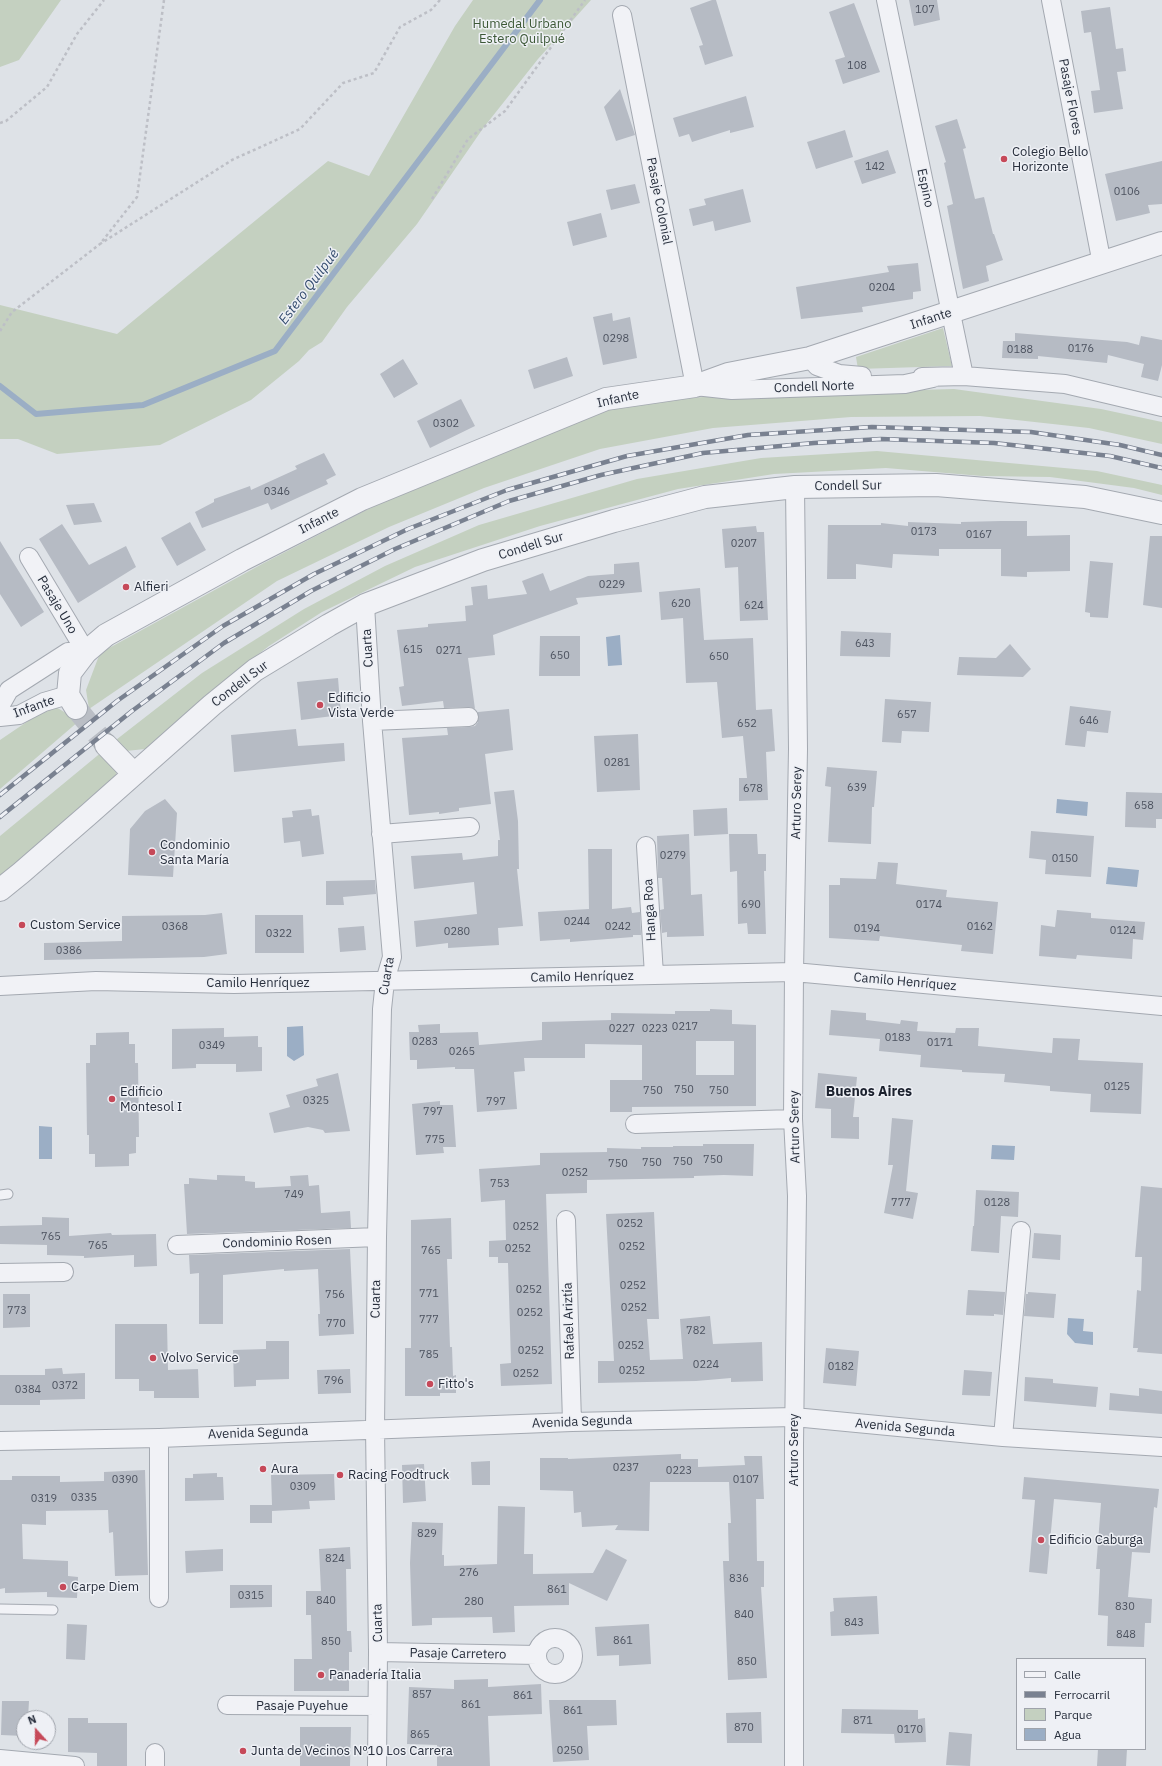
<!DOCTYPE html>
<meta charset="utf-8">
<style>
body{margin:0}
#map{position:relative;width:1162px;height:1766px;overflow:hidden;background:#dee2e7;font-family:"IBM Plex Sans",sans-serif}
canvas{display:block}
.legend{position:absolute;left:1016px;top:1658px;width:130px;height:92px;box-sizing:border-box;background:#eef0f5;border:1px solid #9fa3ab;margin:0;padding:5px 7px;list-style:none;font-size:12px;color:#282f3d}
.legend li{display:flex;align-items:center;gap:8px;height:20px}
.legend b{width:20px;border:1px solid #9fa3ab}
.north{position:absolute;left:16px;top:1710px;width:40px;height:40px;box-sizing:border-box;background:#eef0f5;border:1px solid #9fa3ab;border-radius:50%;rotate:339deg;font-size:11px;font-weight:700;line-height:16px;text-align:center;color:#282f3d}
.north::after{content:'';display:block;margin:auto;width:14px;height:18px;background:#c64959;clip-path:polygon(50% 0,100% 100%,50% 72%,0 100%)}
</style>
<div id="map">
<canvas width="1162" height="1766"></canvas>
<ul class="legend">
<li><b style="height:5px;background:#f1f2f6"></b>Calle</li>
<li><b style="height:5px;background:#798190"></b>Ferrocarril</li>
<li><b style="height:11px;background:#c4d0c0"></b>Parque</li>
<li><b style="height:11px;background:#9baec5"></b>Agua</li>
</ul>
<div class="north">N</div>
</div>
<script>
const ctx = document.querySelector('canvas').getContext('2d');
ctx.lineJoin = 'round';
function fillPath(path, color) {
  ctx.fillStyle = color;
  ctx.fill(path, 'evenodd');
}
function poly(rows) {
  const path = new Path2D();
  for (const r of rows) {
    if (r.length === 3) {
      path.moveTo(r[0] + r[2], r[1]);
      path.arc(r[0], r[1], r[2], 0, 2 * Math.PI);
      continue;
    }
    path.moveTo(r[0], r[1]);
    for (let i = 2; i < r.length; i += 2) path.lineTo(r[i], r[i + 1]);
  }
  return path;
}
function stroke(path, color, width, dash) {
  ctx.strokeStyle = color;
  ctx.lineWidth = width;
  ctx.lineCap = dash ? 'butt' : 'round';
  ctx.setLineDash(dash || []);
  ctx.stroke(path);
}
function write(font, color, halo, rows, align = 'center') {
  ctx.font = font + ' "IBM Plex Sans",sans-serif';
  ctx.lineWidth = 3;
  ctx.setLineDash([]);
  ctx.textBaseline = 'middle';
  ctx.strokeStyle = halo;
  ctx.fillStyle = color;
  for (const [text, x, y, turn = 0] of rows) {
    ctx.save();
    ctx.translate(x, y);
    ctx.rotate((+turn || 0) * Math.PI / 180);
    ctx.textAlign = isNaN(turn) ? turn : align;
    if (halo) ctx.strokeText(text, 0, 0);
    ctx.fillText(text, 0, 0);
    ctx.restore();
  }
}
const green = poly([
 [0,0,61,0,19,60,0,67],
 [473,0,591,0,538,59,484,127,417,224,347,307,322,342,309,350,299,361,251,400,160,445,57,454,18,439,0,439,0,305,117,334,328,161,369,176,455,26],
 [943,328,952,366,858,369,856,357],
 [954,389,1101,409,1162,422,1162,444,1089,428,980,416,851,417,713,428,600,449,484,488,389,527,277,581,89,709,86,690,100,653,262,564,382,502,606,410,650,401,730,395],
 [877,451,1097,471,1162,485,1162,495,1134,488,1050,477,982,476,886,468,774,474,678,489,540,526,415,567,322,612,269,646,210,692,145,749,126,751,112,743,202,673,304,609,385,566,479,525,637,479,761,458],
 [56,707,79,721,0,789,0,740,34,717],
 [103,751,115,763,117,780,0,881,0,836]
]);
const water = poly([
 [620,635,622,665,608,666,606,637],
 [1057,799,1088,802,1087,816,1056,813],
 [1108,867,1139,870,1137,887,1106,884],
 [303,1026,304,1055,294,1061,287,1056,287,1027],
 [39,1126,52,1127,52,1159,39,1159],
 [992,1145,1015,1146,1014,1160,991,1159],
 [1068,1318,1084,1319,1083,1331,1093,1332,1093,1345,1075,1343,1067,1334]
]);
const stream = poly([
 [0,386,36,414,143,405,275,351,540,0]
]);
const building = poly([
 [712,0,716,0,733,56,705,65,699,46,703,45,690,8],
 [909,0,937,0,940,20,914,26],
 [854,3,880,72,843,84,835,60,845,57,829,12],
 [1110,7,1116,49,1123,48,1126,71,1117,72,1123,109,1094,113,1091,91,1100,90,1091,32,1084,33,1081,11],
 [620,89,635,135,616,141,604,107],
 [746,96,754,127,730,133,730,130,692,142,689,134,679,137,673,118],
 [957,119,966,148,963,149,975,199,984,197,993,234,994,234,1003,260,986,266,989,281,963,289,947,206,953,204,944,163,946,162,935,126],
 [845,130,853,157,816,169,807,142],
 [888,150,896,173,862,184,854,161],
 [1162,161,1162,204,1148,205,1150,213,1116,221,1105,174],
 [635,184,640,203,611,210,606,190],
 [743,189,751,222,715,231,713,221,693,226,689,209,706,205,704,199],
 [601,213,607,237,573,246,567,222],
 [918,263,921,291,913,292,913,299,862,307,863,312,801,319,796,287,889,272,887,266],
 [612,313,613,321,630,317,637,358,603,365,593,317],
 [1015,333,1127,342,1139,345,1141,336,1162,340,1162,365,1158,381,1141,377,1144,364,1108,355,1107,363,1038,356,1038,359,1002,358,1003,341,1015,341],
 [567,357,573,376,534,389,528,370],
 [403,359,418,384,394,398,380,374],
 [461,399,475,426,430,448,417,421],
 [324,453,336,475,326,480,328,484,271,510,268,503,202,528,195,512,214,502,214,499,250,486,251,490,297,469,295,466],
 [94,503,102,522,74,525,66,505],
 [1001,521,1027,521,1027,536,1070,535,1070,571,1027,572,1027,577,1001,576,1001,549,939,549,939,556,893,554,892,568,856,564,856,579,827,579,828,525,881,525,881,523,908,526,908,522,961,524,961,522],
 [190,522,206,550,177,566,161,538],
 [62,524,89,565,126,546,136,567,78,603,39,539],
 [756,526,757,532,764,532,768,620,740,621,738,567,725,568,722,529],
 [1150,536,1162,536,1162,608,1143,605],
 [0,541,44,612,21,627,0,594],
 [1090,561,1113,563,1108,618,1090,617,1090,613,1085,612],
 [639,562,642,592,576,598,578,604,493,635,495,655,468,658,475,709,469,707,444,708,443,701,402,706,399,687,404,686,397,630,428,627,428,624,466,621,465,606,473,605,471,587,487,585,488,599,527,594,522,581,543,573,550,591,588,576,614,574,614,564],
 [700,588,704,640,753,638,756,710,772,709,775,751,766,752,768,800,739,801,739,778,747,778,743,736,722,738,717,682,686,683,683,618,661,620,659,592],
 [841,631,891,633,890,657,840,656],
 [540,636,580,636,580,676,539,676],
 [1010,644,1031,669,1023,677,957,675,959,657,996,658],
 [338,678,341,715,301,720,297,682],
 [885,699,931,702,929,732,902,731,901,743,882,742],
 [1070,706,1111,711,1108,733,1087,731,1085,747,1065,745],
 [509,709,513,750,485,754,491,804,459,808,459,811,439,814,439,812,409,815,402,738,448,735,447,728,469,727,475,726,478,722,478,712],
 [296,729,298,746,344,743,345,761,234,772,231,735],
 [638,734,640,790,597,792,594,736],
 [827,767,877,771,874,807,872,807,871,844,828,842,831,787,825,786],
 [514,790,518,821,519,869,517,869,523,926,498,928,499,945,448,948,448,943,416,947,414,921,477,914,474,882,414,889,411,856,462,853,463,860,498,856,498,840,500,840,494,792],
 [1126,792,1162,793,1162,819,1156,819,1156,828,1125,827],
 [165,799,177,813,173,877,128,875,130,829,145,811],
 [727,808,728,834,694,836,693,810],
 [311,809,312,816,319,815,324,854,302,857,300,841,284,843,282,818,293,817,292,811],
 [1031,831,1094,836,1091,877,1045,874,1046,860,1029,858],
 [689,834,691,895,702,894,704,936,667,937,667,932,662,933,660,910,664,909,662,878,658,878,657,836],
 [729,834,757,834,758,854,766,854,766,871,764,871,766,934,748,934,747,923,738,924,737,871,730,872],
 [588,849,612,849,612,909,631,907,632,913,640,912,641,935,633,935,633,937,570,942,570,939,540,941,538,912,589,909],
 [878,862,898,863,896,884,947,890,946,897,998,902,993,954,961,951,962,945,880,936,879,941,829,938,829,885,840,885,840,878,876,879],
 [375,880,376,894,343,897,344,905,326,905,326,881],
 [1057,910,1091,913,1091,918,1145,922,1143,940,1133,939,1132,959,1077,955,1076,959,1039,956,1041,925,1055,927],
 [222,913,227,954,204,957,158,958,44,960,44,943,122,941,122,916,205,915],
 [255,915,303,915,304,953,255,953],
 [364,926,366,950,340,952,338,928],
 [710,1009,732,1010,732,1024,756,1025,756,1106,632,1107,632,1112,610,1112,610,1080,642,1080,642,1045,585,1044,585,1058,524,1058,525,1071,514,1072,517,1109,477,1112,474,1069,455,1069,455,1067,417,1069,417,1060,410,1060,409,1032,419,1032,418,1025,440,1024,440,1033,478,1032,479,1045,542,1040,542,1022,611,1020,611,1013,675,1014,675,1011,710,1011],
 [696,1041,734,1041,734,1075,696,1075],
 [831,1010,866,1013,866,1020,900,1024,901,1020,918,1022,917,1031,955,1033,956,1028,979,1028,978,1046,1052,1053,1053,1038,1080,1039,1078,1060,1143,1063,1141,1114,1090,1112,1091,1094,1050,1091,1050,1086,1004,1082,1005,1074,962,1072,962,1070,920,1067,921,1055,879,1051,880,1039,829,1035],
 [224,1028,224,1037,258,1036,258,1047,262,1047,262,1071,236,1072,236,1064,196,1064,196,1068,172,1069,172,1029],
 [129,1032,129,1044,135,1044,135,1063,138,1063,139,1137,136,1137,136,1153,129,1154,129,1166,95,1167,95,1154,89,1154,89,1135,87,1135,86,1063,90,1063,90,1045,96,1045,96,1033],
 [338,1073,350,1131,325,1133,323,1130,308,1127,274,1133,269,1113,290,1107,286,1095,318,1086,316,1079],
 [818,1073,857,1077,853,1117,859,1117,859,1139,831,1138,831,1109,815,1108],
 [440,1101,440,1105,453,1105,456,1147,443,1147,444,1153,416,1155,412,1104],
 [892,1118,913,1120,906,1191,918,1193,913,1219,884,1213,893,1165,888,1165],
 [703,1144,754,1144,753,1176,724,1175,694,1176,694,1178,587,1180,587,1193,546,1194,552,1384,501,1386,500,1364,511,1363,508,1263,498,1263,498,1257,489,1257,489,1241,506,1240,505,1200,481,1202,479,1169,540,1165,540,1153,607,1152,607,1148,641,1149,641,1147,673,1147,673,1146,703,1146],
 [217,1175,245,1176,245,1181,255,1182,255,1188,291,1186,290,1176,308,1175,309,1186,319,1185,321,1213,350,1211,351,1228,187,1234,184,1184,189,1184,189,1178,217,1180],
 [1141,1186,1162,1188,1162,1354,1137,1352,1138,1348,1133,1348,1137,1290,1141,1291,1142,1257,1135,1257],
 [976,1190,1019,1192,1018,1217,1001,1216,999,1253,971,1251,973,1226,974,1226],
 [654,1212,659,1319,647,1319,650,1360,683,1359,680,1319,710,1316,713,1344,762,1342,763,1381,731,1382,731,1378,696,1381,598,1383,598,1361,614,1361,606,1214],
 [42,1217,69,1218,69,1236,111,1233,112,1235,156,1234,157,1266,134,1267,134,1255,84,1258,84,1256,47,1255,47,1245,0,1244,0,1226,42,1225],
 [451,1218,452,1259,447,1259,450,1347,452,1347,453,1376,456,1375,456,1393,440,1393,440,1396,405,1396,405,1348,411,1348,411,1220],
 [1034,1233,1061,1235,1060,1260,1032,1258],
 [350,1249,354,1334,319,1336,318,1314,320,1314,318,1269,284,1271,284,1269,223,1275,223,1324,199,1324,199,1273,190,1274,189,1255],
 [968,1290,1005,1292,1003,1315,994,1314,994,1316,966,1315],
 [1028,1292,1056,1294,1054,1318,1024,1316,1026,1294,1028,1294],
 [3,1294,30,1294,30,1327,3,1328],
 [115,1324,167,1324,168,1370,198,1369,199,1398,154,1398,154,1391,139,1391,139,1379,115,1379],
 [266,1341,289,1341,289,1379,256,1380,256,1386,234,1387,233,1350,266,1349],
 [826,1348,859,1351,856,1386,823,1383],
 [62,1368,63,1374,85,1373,85,1399,40,1400,40,1405,0,1405,0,1375,45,1375,45,1369],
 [350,1369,351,1393,318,1394,317,1370],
 [964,1370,992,1372,990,1396,962,1395],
 [1025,1377,1053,1379,1053,1383,1098,1387,1096,1407,1024,1401],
 [1139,1388,1162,1391,1162,1414,1109,1410,1110,1393,1139,1396],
 [681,1454,681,1459,698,1459,698,1467,745,1465,744,1456,762,1456,764,1499,756,1499,757,1561,764,1561,764,1587,761,1587,767,1678,728,1680,723,1561,729,1561,728,1523,731,1523,729,1482,650,1482,649,1531,615,1530,618,1525,582,1527,581,1512,574,1513,573,1491,540,1490,540,1458,568,1458,568,1459],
 [490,1461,490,1485,472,1485,471,1462],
 [424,1464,426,1501,403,1503,402,1465],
 [145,1470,148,1575,115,1576,113,1532,109,1533,108,1510,46,1511,46,1525,22,1524,23,1559,68,1561,68,1576,78,1577,77,1598,47,1597,47,1592,5,1593,5,1588,0,1589,0,1480,12,1480,12,1476,60,1476,60,1482,104,1481,104,1472],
 [217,1473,217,1477,223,1477,224,1500,185,1501,185,1478,193,1478,193,1474],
 [334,1474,335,1500,309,1501,310,1509,272,1511,272,1523,250,1523,250,1505,272,1505,271,1475],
 [1024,1477,1159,1489,1157,1508,1154,1507,1150,1553,1132,1552,1128,1597,1152,1599,1151,1623,1145,1623,1144,1647,1107,1646,1108,1616,1098,1615,1100,1569,1096,1569,1101,1503,1054,1499,1047,1574,1029,1572,1035,1500,1022,1499],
 [498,1506,525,1507,524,1554,533,1554,533,1574,593,1573,606,1549,627,1560,607,1601,569,1583,569,1605,514,1606,515,1632,493,1633,492,1617,432,1618,432,1625,412,1626,410,1563,412,1522,443,1523,442,1555,444,1555,444,1566,497,1564],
 [350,1547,351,1569,346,1569,347,1631,351,1631,352,1652,349,1652,349,1691,294,1691,294,1659,312,1659,311,1615,306,1615,306,1591,321,1591,319,1549],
 [223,1549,223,1571,186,1573,185,1551],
 [230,1585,272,1585,272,1607,230,1608],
 [877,1596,879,1634,831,1636,830,1612,834,1611,833,1598],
 [67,1624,87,1625,85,1660,66,1659],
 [649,1624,651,1664,619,1666,619,1655,597,1656,595,1627],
 [488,1679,488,1687,541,1684,542,1714,488,1716,490,1766,437,1766,437,1745,407,1744,409,1687,454,1689,454,1680],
 [549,1700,616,1700,617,1725,587,1726,589,1760,553,1762],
 [2,1701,29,1701,28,1718,24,1718,24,1736,1,1735],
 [842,1709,918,1710,918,1719,925,1718,926,1742,895,1743,894,1734,841,1733],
 [761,1712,762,1743,727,1743,726,1713],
 [68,1718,88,1718,88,1723,127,1723,127,1766,97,1766,97,1753,68,1752],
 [300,1727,351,1727,350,1766,300,1766],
 [949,1732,972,1734,970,1766,946,1765],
 [1098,1749,1127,1749,1126,1766,1097,1766]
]);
const tertiaryTunnel = poly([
 [76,708,106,745]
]);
const path = poly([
 [164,0,137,197,100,244,232,160,300,129,343,83,374,73,400,27,431,10,440,0],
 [0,123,6,121,47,87,77,34,104,0],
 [432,199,468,139,505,111,585,0],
 [0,331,12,312,100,244]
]);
const service = poly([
 [0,1195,8,1194],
 [0,1609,53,1610]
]);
const minor = poly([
 [886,0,964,376],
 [1051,0,1102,264],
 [622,15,695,386,732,390,905,384,933,378],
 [810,358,817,366,839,374,862,376],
 [922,377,964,376,1065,384,1162,407],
 [29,557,86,652],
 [365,605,372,721,392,957,385,981,382,1009,377,1237,375,1428,378,1652,377,1766],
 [0,706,9,690,68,652,86,652],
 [0,717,19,715,44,702,68,695],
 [372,721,469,717],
 [381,834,470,827],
 [646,846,654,975],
 [0,986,96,981,234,984,794,972,1162,1006],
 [635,1124,793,1119],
 [566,1220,572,1422],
 [177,1245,377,1237],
 [0,1273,64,1272],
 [1003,1437,1021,1231],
 [159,1438,159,1598],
 [0,1441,159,1438,572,1422,794,1417,1003,1437,1162,1447],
 [555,1656,18],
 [378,1652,537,1655],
 [227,1705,377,1706],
 [0,1759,75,1766],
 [155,1766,155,1753],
 [794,1766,794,1444,797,1196,793,1119,794,972,798,749,795,487]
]);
const tertiary = poly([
 [76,708,68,695,70,673,86,652,106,635,242,560,362,499,606,399,695,386,728,374,810,358,1162,243],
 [106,745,134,774],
 [0,890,21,873,89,814,212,705,255,670,329,625,365,605,483,560,614,521,705,497,795,487,936,485,1085,497,1162,513]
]);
const rail = poly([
 [0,795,117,701,223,626,314,574,408,529,507,490,627,456,748,435,872,427,1031,432,1120,445,1162,455],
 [0,817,132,711,224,643,311,591,395,549,509,501,601,475,703,453,814,443,881,439,994,443,1110,456,1162,468]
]);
const markers = [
 [1004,159,4,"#c64959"],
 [126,587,4,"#c64959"],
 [320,705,4,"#c64959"],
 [152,852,4,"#c64959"],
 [22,925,4,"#c64959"],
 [112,1099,4,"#c64959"],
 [153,1358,4,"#c64959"],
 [430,1384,4,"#c64959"],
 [263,1469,4,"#c64959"],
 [340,1475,4,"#c64959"],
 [1041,1540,4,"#c64959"],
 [63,1587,4,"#c64959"],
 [321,1675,4,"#c64959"],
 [243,1751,4,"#c64959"]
];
const numberNames = [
 ["107",925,10],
 ["108",857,66],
 ["142",875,167],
 ["0106",1127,192],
 ["0204",882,288],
 ["0298",616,339],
 ["0176",1081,349],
 ["0188",1020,350],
 ["0302",446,424],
 ["0346",277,492],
 ["0173",924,532],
 ["0167",979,535],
 ["0207",744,544],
 ["0229",612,585],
 ["620",681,604],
 ["624",754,606],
 ["643",865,644],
 ["615",413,650],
 ["0271",449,651],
 ["650",560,656],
 ["650",719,657],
 ["657",907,715],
 ["646",1089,721],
 ["652",747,724],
 ["0281",617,763],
 ["639",857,788],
 ["678",753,789],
 ["658",1144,806],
 ["0279",673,856],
 ["0150",1065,859],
 ["690",751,905],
 ["0174",929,905],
 ["0244",577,922],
 ["0368",175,927],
 ["0242",618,927],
 ["0162",980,927],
 ["0194",867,929],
 ["0124",1123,931],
 ["0280",457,932],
 ["0322",279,934],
 ["0386",69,951],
 ["0217",685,1027],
 ["0227",622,1029],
 ["0223",655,1029],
 ["0183",898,1038],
 ["0283",425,1042],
 ["0171",940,1043],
 ["0349",212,1046],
 ["0265",462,1052],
 ["0125",1117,1087],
 ["750",684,1090],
 ["750",653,1091],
 ["750",719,1091],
 ["0325",316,1101],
 ["797",496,1102],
 ["797",433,1112],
 ["775",435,1140],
 ["750",713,1160],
 ["750",683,1162],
 ["750",652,1163],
 ["750",618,1164],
 ["0252",575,1173],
 ["753",500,1184],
 ["749",294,1195],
 ["777",901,1203],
 ["0128",997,1203],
 ["0252",630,1224],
 ["0252",526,1227],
 ["765",51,1237],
 ["765",98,1246],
 ["0252",632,1247],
 ["0252",518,1249],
 ["765",431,1251],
 ["0252",633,1286],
 ["0252",529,1290],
 ["771",429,1294],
 ["756",335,1295],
 ["0252",634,1308],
 ["773",17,1311],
 ["0252",530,1313],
 ["777",429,1320],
 ["770",336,1324],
 ["782",696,1331],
 ["0252",631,1346],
 ["0252",531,1351],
 ["785",429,1355],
 ["0224",706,1365],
 ["0182",841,1367],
 ["0252",632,1371],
 ["0252",526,1374],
 ["796",334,1381],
 ["0372",65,1386],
 ["0384",28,1390],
 ["0237",626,1468],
 ["0223",679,1471],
 ["0390",125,1480],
 ["0107",746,1480],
 ["0309",303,1487],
 ["0335",84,1498],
 ["0319",44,1499],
 ["829",427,1534],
 ["824",335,1559],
 ["276",469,1573],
 ["836",739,1579],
 ["861",557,1590],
 ["0315",251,1596],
 ["840",326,1601],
 ["280",474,1602],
 ["830",1125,1607],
 ["840",744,1615],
 ["843",854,1623],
 ["848",1126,1635],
 ["861",623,1641],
 ["850",331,1642],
 ["850",747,1662],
 ["857",422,1695],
 ["861",523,1696],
 ["861",471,1705],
 ["861",573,1711],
 ["871",863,1721],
 ["870",744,1728],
 ["0170",910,1730],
 ["865",420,1735],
 ["0250",570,1751]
];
const parkNames = [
 ["Humedal Urbano",522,24],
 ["Estero Quilpué",522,39]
];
const streetNames = [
 ["Pasaje Flores",1070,97,79],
 ["Espino",925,188,78],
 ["Pasaje Colonial",659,201,79],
 ["Infante",931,319,-18],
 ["Condell Norte",814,387,-2],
 ["Infante",618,399,-13],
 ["Condell Sur",848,486,-1],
 ["Infante",319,521,-27],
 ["Condell Sur",531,546,-17],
 ["Pasaje Uno",57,605,59],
 ["Cuarta",368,648,-93],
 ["Condell Sur",240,684,-37],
 ["Infante",34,707,-20],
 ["Arturo Serey",797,803,-89],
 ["Hanga Roa",650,910,-93],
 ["Cuarta",387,976,-80],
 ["Camilo Henríquez",582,977,-1],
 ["Camilo Henríquez",905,982,5],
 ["Camilo Henríquez",258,983],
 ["Arturo Serey",795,1127,-91],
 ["Condominio Rosen",277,1242,-2],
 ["Cuarta",376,1299,-89],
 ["Rafael Ariztía",569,1321,-92],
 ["Avenida Segunda",582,1422,-2],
 ["Avenida Segunda",905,1428,5],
 ["Avenida Segunda",258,1433,-2],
 ["Arturo Serey",794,1450,-90],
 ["Cuarta",378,1623,-91],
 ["Pasaje Carretero",458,1654,1],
 ["Pasaje Puyehue",302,1706]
];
const poiNames = [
 ["Colegio Bello",1012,152],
 ["Horizonte",1012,167],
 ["Alfieri",134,587],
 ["Edificio",328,698],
 ["Vista Verde",328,713],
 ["Condominio",160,845],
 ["Santa María",160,860],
 ["Custom Service",30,925],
 ["Edificio",120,1092],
 ["Montesol I",120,1107],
 ["Volvo Service",161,1358],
 ["Fitto's",438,1384],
 ["Aura",271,1469],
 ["Racing Foodtruck",348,1475],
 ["Edificio Caburga",1049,1540],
 ["Carpe Diem",71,1587],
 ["Panadería Italia",329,1675],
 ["Junta de Vecinos Nº10 Los Carrera",251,1751]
];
const waterNames = [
 ["Estero Quilpué",309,287,-53]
];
const neighbourhoodNames = [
 ["Buenos Aires",869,1092]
];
fillPath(green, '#c4d0c0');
fillPath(water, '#9baec5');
stroke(stream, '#9baec5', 6);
fillPath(building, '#b6bbc4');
stroke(tertiaryTunnel, '#babec5', 22, [22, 11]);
stroke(service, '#a4a9b1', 11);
stroke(minor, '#a4a9b1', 20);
stroke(tertiary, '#a4a9b1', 24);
stroke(path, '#bdbfc6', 2.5, [3, 3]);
stroke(service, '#f1f2f6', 9);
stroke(minor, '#f1f2f6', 18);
stroke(tertiary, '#f1f2f6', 22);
stroke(rail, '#798190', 4.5);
stroke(rail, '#eef0f5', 3, [9]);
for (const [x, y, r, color] of markers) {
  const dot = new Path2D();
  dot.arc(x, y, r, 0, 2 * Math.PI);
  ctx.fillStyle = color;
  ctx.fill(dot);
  stroke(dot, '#eef0f5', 1.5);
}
write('11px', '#4c525f', null, numberNames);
write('13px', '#3c5836', '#eef0f5', parkNames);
write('13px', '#282f3d', '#eef0f5', streetNames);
write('13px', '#282f3d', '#eef0f5', poiNames, 'left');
write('italic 14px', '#354d6f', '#eef0f5', waterNames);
write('bold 14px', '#1b212e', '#eef0f5', neighbourhoodNames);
</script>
